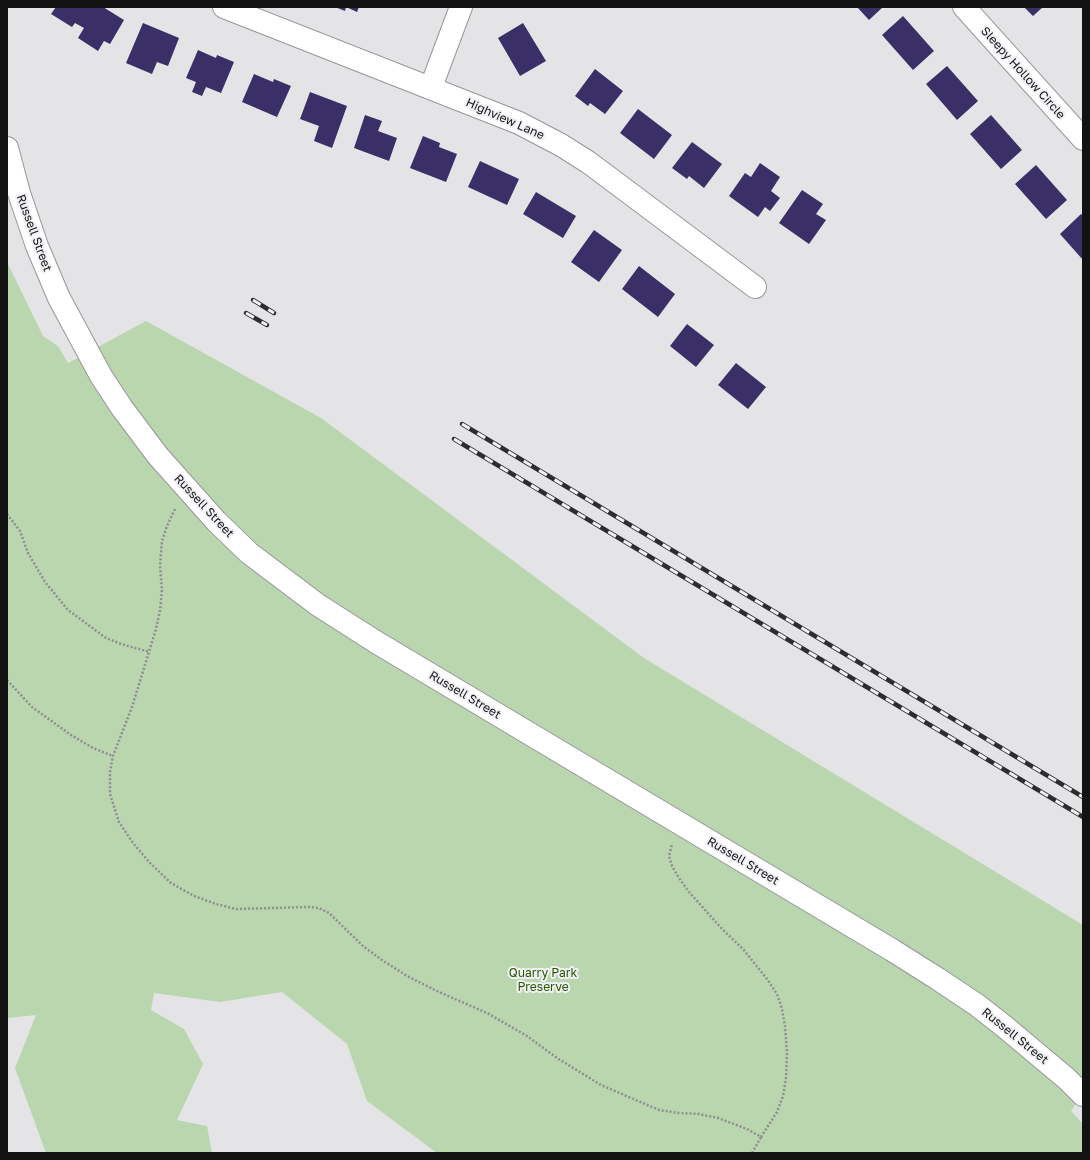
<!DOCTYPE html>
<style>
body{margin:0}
#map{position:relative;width:1090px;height:1160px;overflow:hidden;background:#e4e4e7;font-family:"Golos Text",sans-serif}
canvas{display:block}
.frame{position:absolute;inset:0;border:8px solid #121213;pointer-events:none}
</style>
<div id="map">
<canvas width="1090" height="1160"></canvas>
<div class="frame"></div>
</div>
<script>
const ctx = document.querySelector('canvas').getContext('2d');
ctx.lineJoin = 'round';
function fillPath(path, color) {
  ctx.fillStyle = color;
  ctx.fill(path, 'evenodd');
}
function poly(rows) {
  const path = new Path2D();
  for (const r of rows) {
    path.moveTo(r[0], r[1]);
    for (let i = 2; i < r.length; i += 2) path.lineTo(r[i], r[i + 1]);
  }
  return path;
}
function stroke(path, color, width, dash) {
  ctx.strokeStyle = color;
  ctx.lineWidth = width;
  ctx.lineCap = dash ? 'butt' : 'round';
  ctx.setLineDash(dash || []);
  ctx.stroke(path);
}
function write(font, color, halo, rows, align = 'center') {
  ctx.font = font + ' "Golos Text",sans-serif';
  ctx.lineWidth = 4;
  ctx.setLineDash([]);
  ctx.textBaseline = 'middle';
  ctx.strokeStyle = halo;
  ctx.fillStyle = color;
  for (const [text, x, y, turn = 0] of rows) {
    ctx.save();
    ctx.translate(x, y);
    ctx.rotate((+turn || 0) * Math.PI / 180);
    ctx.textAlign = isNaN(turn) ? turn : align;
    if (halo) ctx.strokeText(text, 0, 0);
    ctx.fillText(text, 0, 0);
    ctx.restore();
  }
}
const green = poly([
 [7,262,43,336,58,346,68,363,146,321,321,418,644,658,1083,925,1083,1093,1071,1111,1083,1124,1083,1153,437,1153,367,1101,347,1044,282,992,220,1002,154,993,151,1010,184,1029,203,1064,177,1120,207,1126,212,1153,46,1153,15,1068,36,1015,7,1018]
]);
const building = poly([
 [56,7,103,7,124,20,110,44,104,41,98,51,78,38,84,28,75,23,72,27,51,14],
 [335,7,359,7,357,12,346,7,345,11],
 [857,7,883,7,869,20],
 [1024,7,1043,7,1033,16],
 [903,16,934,51,913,70,882,35],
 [143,23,179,38,168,66,157,62,152,74,126,63],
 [523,23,546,61,520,76,498,38],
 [198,50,216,58,217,55,234,62,221,93,206,87,202,96,192,92,196,82,186,78],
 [947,66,978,101,957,120,926,84],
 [595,69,623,91,605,114,590,103,588,106,575,96],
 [254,74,273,82,274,79,291,86,277,117,242,102],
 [310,92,347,106,332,148,314,141,319,126,300,119],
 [638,109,672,135,654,159,620,133],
 [365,115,382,121,378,131,397,138,389,161,354,148],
 [991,115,1022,150,1001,169,970,134],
 [423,136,440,143,439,147,457,154,446,182,410,168],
 [692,142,722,164,704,188,689,176,687,179,672,168],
 [480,161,519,179,507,205,468,187],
 [760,163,780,177,771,191,780,198,770,211,765,207,758,217,729,196,745,173,751,177],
 [1036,165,1067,200,1046,219,1015,184],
 [802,190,823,204,816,214,826,220,809,244,779,223],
 [536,192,576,216,563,238,523,214],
 [1081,214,1083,216,1083,260,1060,234],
 [594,230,622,250,599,282,571,262],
 [639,266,675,294,658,317,622,289],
 [687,324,714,345,696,367,670,346],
 [736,363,766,387,748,409,718,385]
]);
const path = poly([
 [175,509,167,526,162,541,160,566,162,590,160,611,156,629,132,707,113,756,110,772,110,794,119,822,133,843,150,863,171,883,194,896,216,904,236,909,309,907,319,908,329,913,363,946,382,960,407,976,439,992,487,1013,527,1036,557,1058,601,1085,659,1110,679,1113,699,1114,718,1118,747,1129,761,1137,777,1112,783,1096,786,1078,787,1053,785,1026,782,1009,777,994,767,979,743,949,723,930,689,892,679,878,672,866,669,856,672,844],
 [7,514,20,531,28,553,45,582,68,610,106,638,121,644,150,652],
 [7,680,32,707,71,735,93,748,113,756],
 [752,1153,761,1137]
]);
const minor = poly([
 [224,7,519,123,561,145,588,162,755,287],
 [964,7,1083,139],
 [431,87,461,7],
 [7,148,19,193,37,246,59,298,101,376,122,408,158,456,216,521,249,553,318,605,376,642,892,950,938,979,977,1005,1005,1027,1067,1079,1083,1095]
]);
const rail = poly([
 [253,300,274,313],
 [246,313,267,325],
 [462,424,1083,797],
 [454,439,1083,817]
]);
const streetNames = [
 ["Sleepy Hollow Circle",1023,73,48],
 ["Highview Lane",505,119,24],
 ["Russell Street",34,233,70],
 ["Russell Street",204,506,47],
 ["Russell Street",465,695,31],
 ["Russell Street",743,861,31],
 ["Russell Street",1015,1036,39]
];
const parkNames = [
 ["Quarry Park",543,973],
 ["Preserve",543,987]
];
fillPath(green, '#bad6ae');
fillPath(building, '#3a2f67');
stroke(minor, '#969699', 24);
stroke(path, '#8e8e90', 2.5, [2, 2]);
stroke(minor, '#fff', 22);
stroke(rail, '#2d2d2f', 4.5);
stroke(rail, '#f1f1f5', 3, [9]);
write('12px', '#121213', '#f1f1f5', streetNames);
write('12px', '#265800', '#f1f1f5', parkNames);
</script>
